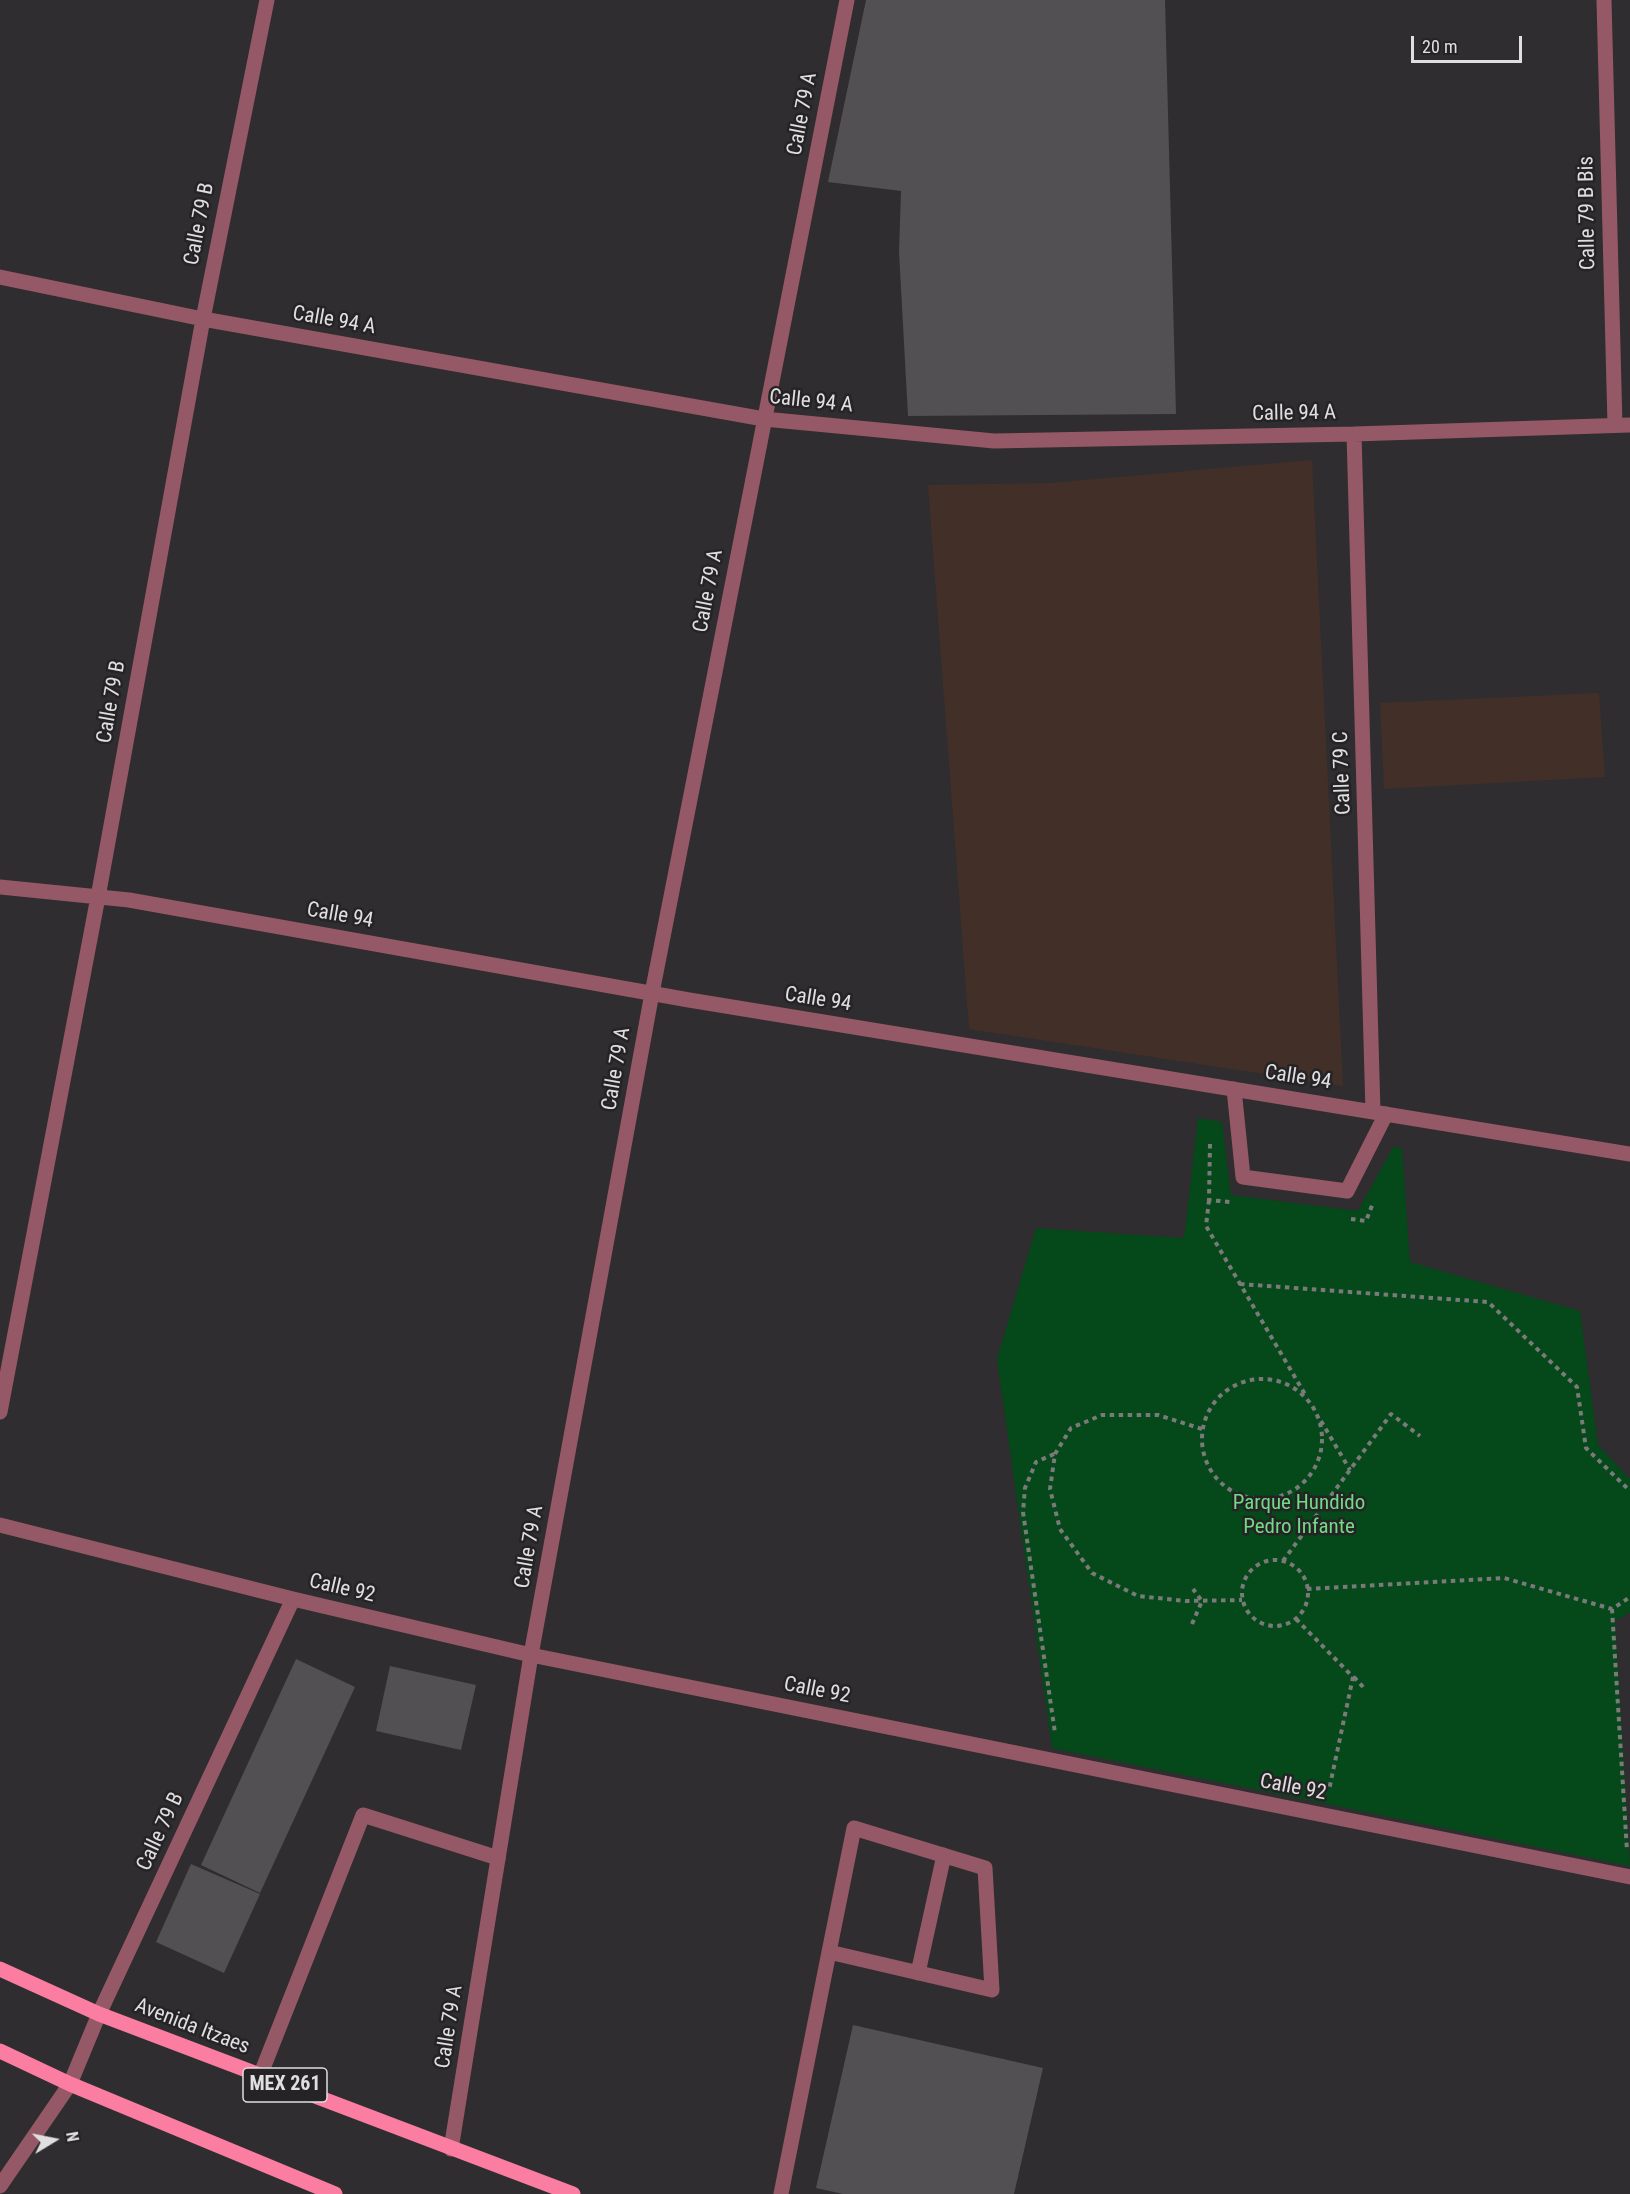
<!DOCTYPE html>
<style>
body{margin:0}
#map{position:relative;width:1630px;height:2194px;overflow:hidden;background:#2f2d2f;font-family:"Roboto Condensed",sans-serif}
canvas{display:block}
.north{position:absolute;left:24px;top:2110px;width:60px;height:60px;-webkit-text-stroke:4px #252326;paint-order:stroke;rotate:80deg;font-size:16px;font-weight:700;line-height:24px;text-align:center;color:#e0dfe0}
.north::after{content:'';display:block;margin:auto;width:21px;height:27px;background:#e0dfe0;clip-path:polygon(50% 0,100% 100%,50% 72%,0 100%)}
.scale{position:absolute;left:1411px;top:36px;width:111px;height:27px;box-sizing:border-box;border:3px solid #e0dfe0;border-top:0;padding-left:8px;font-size:18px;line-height:21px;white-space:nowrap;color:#e0dfe0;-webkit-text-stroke:4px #252326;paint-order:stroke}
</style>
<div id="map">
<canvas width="1630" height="2194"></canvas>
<div class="north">N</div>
<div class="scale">20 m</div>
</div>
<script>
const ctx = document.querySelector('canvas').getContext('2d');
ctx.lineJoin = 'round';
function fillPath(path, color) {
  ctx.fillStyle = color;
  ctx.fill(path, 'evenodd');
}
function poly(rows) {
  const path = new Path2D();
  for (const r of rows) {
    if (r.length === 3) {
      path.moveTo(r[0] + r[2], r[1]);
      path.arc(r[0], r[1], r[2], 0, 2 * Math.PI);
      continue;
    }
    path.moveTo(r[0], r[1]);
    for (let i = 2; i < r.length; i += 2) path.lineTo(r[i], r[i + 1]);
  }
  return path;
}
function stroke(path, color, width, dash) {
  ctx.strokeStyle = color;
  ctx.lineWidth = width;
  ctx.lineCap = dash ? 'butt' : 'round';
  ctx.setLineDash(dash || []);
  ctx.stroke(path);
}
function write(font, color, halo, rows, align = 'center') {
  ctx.font = font + ' "Roboto Condensed",sans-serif';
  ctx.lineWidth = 5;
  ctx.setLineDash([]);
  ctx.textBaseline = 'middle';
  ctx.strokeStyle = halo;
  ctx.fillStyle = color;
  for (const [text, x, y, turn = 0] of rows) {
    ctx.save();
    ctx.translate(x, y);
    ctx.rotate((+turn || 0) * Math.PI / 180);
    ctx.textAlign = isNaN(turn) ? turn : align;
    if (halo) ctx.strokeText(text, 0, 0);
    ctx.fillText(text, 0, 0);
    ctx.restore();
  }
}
const education = poly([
 [1312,460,1343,1086,969,1029,928,485,1051,483],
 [1599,693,1605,777,1384,789,1380,703]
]);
const green = poly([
 [1198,1118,1222,1122,1231,1195,1358,1211,1393,1147,1402,1148,1410,1262,1580,1311,1598,1445,1630,1479,1630,1612,1615,1621,1630,1866,1052,1748,997,1359,1036,1228,1184,1238]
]);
const building = poly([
 [866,0,1165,0,1176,414,908,416,899,252,901,191,828,182],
 [296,1659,355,1687,260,1893,201,1865],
 [390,1666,476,1685,461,1750,376,1731],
 [191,1864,260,1894,224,1973,156,1942],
 [853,2025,1043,2068,1014,2194,843,2194,816,2188]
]);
const path = poly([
 [1210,1144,1209,1200,1230,1202],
 [1209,1200,1206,1226,1306,1396],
 [1351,1219,1366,1221,1373,1203],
 [1240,1284,1488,1302,1577,1387,1586,1448,1630,1491],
 [1262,1439,60],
 [1321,1421,1350,1470],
 [1202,1429,1158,1415,1102,1415,1071,1428,1055,1454,1050,1489,1060,1529,1092,1573,1138,1596,1186,1601,1242,1600],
 [1054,1454,1036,1462,1025,1488,1023,1512,1055,1733],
 [1275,1593,33],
 [1283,1561,1391,1414,1420,1436],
 [1307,1589,1504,1578,1612,1609,1630,1597],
 [1612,1609,1627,1851],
 [1296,1619,1353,1677,1329,1790],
 [1192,1624,1202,1601,1193,1589],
 [1354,1677,1364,1688]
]);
const service = poly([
 [1234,1089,1243,1177,1347,1191,1386,1114],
 [918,1973,944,1855],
 [260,2076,363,1815,498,1858],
 [0,2186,70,2084],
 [781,2194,829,1952,854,1828,985,1868,992,1990,829,1952]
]);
const minor = poly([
 [1604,0,1615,425],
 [0,277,203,319,764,419,994,441,1354,434,1630,425],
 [1354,434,1373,1112],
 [0,887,129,900,689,1000,1630,1154],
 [0,1412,98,897,203,319,267,0],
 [0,1525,293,1599,531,1655,1630,1877],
 [70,2084,99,2014,293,1599],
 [451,2149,531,1655,652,993,847,0]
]);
const primary = poly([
 [0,1969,99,2014,573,2194],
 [0,2051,70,2084,335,2194]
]);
const shields = [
 [285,2085,84]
];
const shieldNames = [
 ["MEX 261",285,2085]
];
const streetNames = [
 ["Calle 79 A",803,114,-79],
 ["Calle 79 B Bis",1588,213,-91],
 ["Calle 79 B",200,224,-79],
 ["Calle 94 A",334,321,10],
 ["Calle 94 A",811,402,6],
 ["Calle 94 A",1294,414,-1],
 ["Calle 79 A",709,591,-79],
 ["Calle 79 B",112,702,-80],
 ["Calle 79 C",1343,773,-92],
 ["Calle 94",340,916,10],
 ["Calle 94",818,1000,9],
 ["Calle 79 A",617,1069,-80],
 ["Calle 94",1298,1078,9],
 ["Calle 79 A",530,1547,-80],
 ["Calle 92",342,1589,13],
 ["Calle 92",817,1691,11],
 ["Calle 92",1293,1788,11],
 ["Calle 79 B",161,1832,-65],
 ["Avenida Itzaes",192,2027,21],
 ["Calle 79 A",450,2027,-81]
];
const parkNames = [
 ["Parque Hundido",1299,1504],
 ["Pedro Infante",1299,1528]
];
fillPath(education, '#423028');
fillPath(green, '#05481a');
fillPath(building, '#525053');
stroke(path, '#7b7a7b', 4, [4.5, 4.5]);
stroke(service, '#955867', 15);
stroke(minor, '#955867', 15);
stroke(primary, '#fb7da1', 15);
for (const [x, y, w] of shields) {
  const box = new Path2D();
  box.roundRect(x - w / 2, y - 17, w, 34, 4.5);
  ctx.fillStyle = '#252326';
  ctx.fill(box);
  stroke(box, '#e0dfe0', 1.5);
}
write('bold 20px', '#e0dfe0', null, shieldNames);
write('21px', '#e0dfe0', '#252326', streetNames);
write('21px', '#72da84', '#252326', parkNames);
</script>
